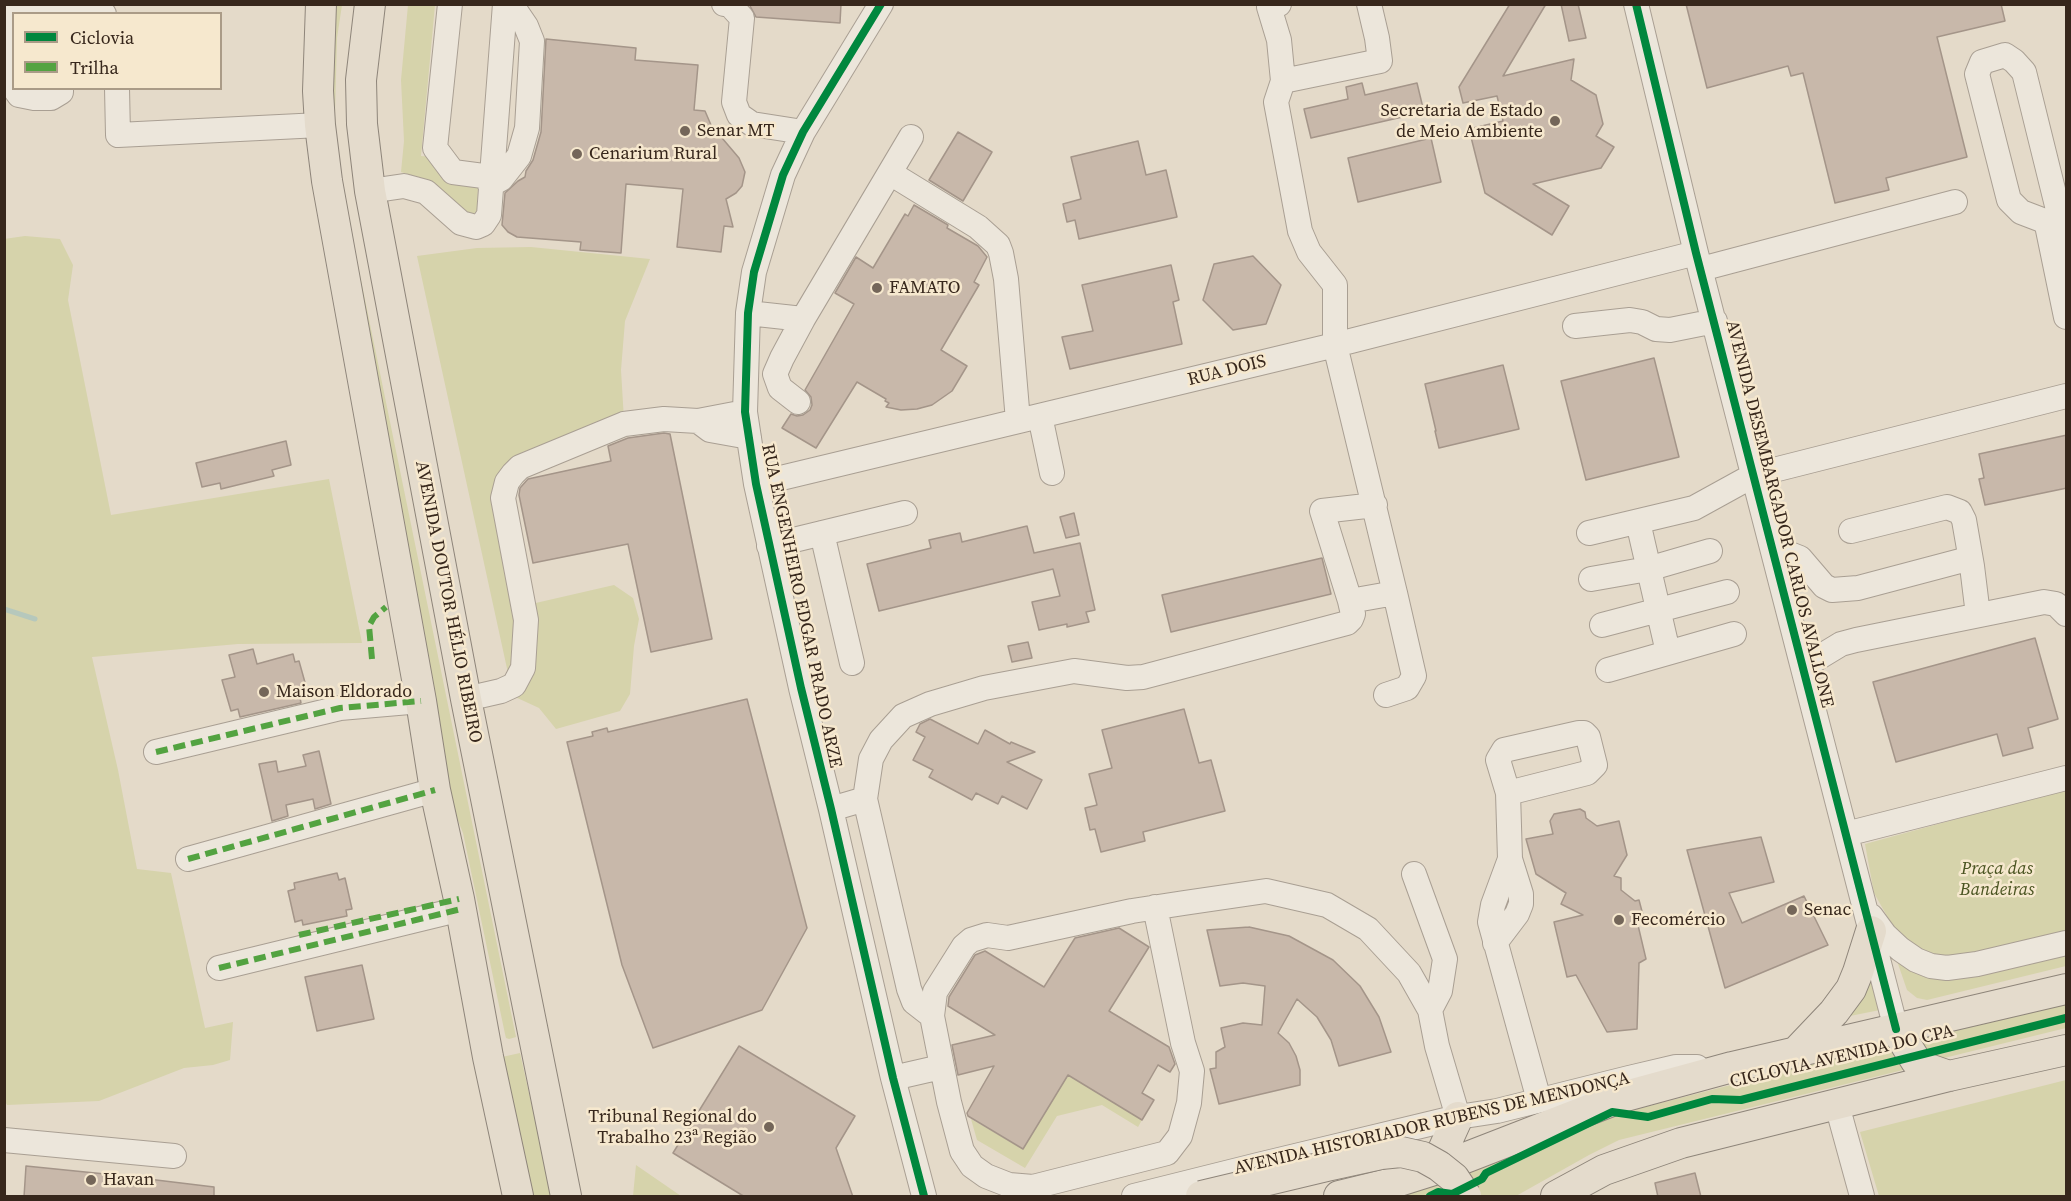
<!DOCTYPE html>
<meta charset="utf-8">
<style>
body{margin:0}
#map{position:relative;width:2071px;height:1201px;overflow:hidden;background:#e4dac9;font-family:"Source Serif 4",serif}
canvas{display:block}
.frame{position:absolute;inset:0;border:6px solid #37271c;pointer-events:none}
.legend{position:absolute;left:12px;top:12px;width:210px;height:78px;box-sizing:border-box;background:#f6e8ce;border:2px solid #aa9b87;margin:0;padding:8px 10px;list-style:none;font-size:18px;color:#37271c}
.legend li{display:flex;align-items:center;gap:12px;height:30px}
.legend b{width:30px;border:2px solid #aa9b87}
</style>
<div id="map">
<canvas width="2071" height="1201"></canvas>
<div class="frame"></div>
<ul class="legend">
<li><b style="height:8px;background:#00873e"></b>Ciclovia</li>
<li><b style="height:8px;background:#53a341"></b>Trilha</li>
</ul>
</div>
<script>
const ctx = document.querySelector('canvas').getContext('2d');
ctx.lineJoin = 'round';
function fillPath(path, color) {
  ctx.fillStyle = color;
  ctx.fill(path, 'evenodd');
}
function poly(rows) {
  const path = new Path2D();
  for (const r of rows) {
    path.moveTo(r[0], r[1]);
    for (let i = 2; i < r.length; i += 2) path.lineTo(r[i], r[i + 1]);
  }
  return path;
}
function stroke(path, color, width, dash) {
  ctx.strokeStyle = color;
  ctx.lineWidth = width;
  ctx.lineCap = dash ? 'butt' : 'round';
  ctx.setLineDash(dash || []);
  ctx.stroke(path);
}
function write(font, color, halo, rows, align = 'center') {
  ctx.font = font + ' "Source Serif 4",serif';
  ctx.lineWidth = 5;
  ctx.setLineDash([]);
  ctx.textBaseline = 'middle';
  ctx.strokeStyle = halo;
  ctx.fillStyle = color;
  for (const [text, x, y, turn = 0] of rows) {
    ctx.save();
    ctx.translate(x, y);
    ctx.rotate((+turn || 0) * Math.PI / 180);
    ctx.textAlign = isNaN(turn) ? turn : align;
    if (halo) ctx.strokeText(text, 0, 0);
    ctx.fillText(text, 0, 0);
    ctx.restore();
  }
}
const green = poly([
 [321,5,342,5,337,38,335,115,337,155,345,202,516,1037,509,1039,506,1038,505,1034,463,833,446,791,319,84],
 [408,5,435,5,421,156,434,157,434,168,441,176,478,187,477,210,474,214,467,214,423,179,401,172,404,141,401,80],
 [25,236,60,239,73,265,68,300,111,515,329,479,362,643,238,644,92,657,118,770,137,869,171,873,205,1028,233,1022,230,1060,213,1065,184,1068,99,1101,7,1105,4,1099,4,239],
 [531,247,650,259,625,321,621,370,624,420,515,456,505,465,500,477,527,605,614,585,633,598,639,619,634,646,630,694,620,711,556,729,539,708,513,696,417,256,477,248],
 [2066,789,2066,935,1946,962,1922,953,1896,932,1874,893,1865,844],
 [2066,955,2066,966,1927,1000,1917,998,1907,990,1896,958,1912,971,1925,977,1955,980],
 [1868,971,1880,1010,1850,1016,1863,995],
 [2066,1002,2066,1028,1940,1059,1931,1058,1916,1038],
 [1897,1042,1911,1068,1619,1140,1589,1155,1516,1196,1368,1196,1595,1120],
 [520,1053,552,1196,529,1196,502,1057],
 [1076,1075,1088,1087,1142,1120,1138,1127,1102,1105,1057,1116,1025,1168,977,1140,971,1119,1023,1149,1064,1078],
 [2066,1080,2066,1196,1879,1196,1860,1132],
 [636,1165,681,1196,633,1196]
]);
const stream = poly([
 [4,609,35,619]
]);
const building = poly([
 [749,4,841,4,840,23,756,17,749,4],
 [1510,4,1546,4,1503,76,1574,59,1571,80,1596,95,1603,124,1596,136,1614,147,1601,168,1533,184,1569,206,1552,235,1485,193,1469,129,1503,121,1497,96,1463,103,1459,87,1510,4],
 [1561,4,1578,4,1586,38,1569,41,1561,4],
 [1686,4,2001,4,2005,21,1937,37,1967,157,1886,178,1889,190,1835,203,1803,73,1791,76,1788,66,1707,88,1686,4],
 [546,39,636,48,635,60,698,65,694,110,705,111,711,125,739,158,745,172,742,186,736,193,726,199,733,227,724,226,721,252,677,247,683,189,626,184,621,253,580,250,581,242,517,237,508,232,502,225,505,193,518,181,525,177,526,171,533,160,541,132,546,39],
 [1362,83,1365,95,1417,83,1424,112,1311,138,1304,109,1348,99,1346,87,1362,83],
 [958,132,992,152,963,201,929,180,958,132],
 [1431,138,1441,182,1358,202,1348,158,1431,138],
 [1138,141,1146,175,1166,170,1177,217,1079,239,1075,220,1067,222,1063,204,1081,199,1071,157,1138,141],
 [914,205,948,225,947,228,978,246,987,257,974,282,979,285,941,350,967,366,952,391,932,405,917,409,901,410,886,407,889,403,885,401,886,399,857,382,816,448,782,428,791,414,797,416,803,415,810,410,812,405,811,397,805,390,854,304,835,293,856,257,873,268,905,214,908,216,914,205],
 [1253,256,1281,285,1266,324,1233,330,1203,300,1214,264,1253,256],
 [1171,265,1179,300,1173,302,1182,344,1070,369,1062,337,1093,331,1082,285,1171,265],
 [1654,358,1679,457,1586,480,1561,381,1654,358],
 [1503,365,1519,429,1439,448,1435,431,1436,431,1425,384,1503,365],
 [664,433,670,434,712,639,651,652,628,544,533,563,519,495,520,488,528,479,611,461,608,446,628,438,664,433],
 [2067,435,2067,488,1985,505,1979,479,1984,478,1979,454,2067,435],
 [286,441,291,465,272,470,274,476,221,489,220,483,202,487,196,463,286,441],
 [1074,513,1079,535,1066,538,1060,517,1074,513],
 [1027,526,1034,553,1080,543,1095,610,1086,612,1089,622,1067,627,1067,624,1039,630,1032,602,1060,596,1053,569,879,611,867,564,931,548,929,540,960,533,962,542,1027,526],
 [1322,558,1331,594,1171,632,1162,595,1322,558],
 [2035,638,2058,719,2028,728,2033,748,2003,756,1997,734,1896,762,1873,682,2035,638],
 [1028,642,1032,658,1012,662,1008,646,1028,642],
 [253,649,257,664,293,654,295,662,299,661,306,686,301,687,303,697,300,698,301,703,240,717,238,709,231,711,222,680,235,677,229,655,253,649],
 [747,699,807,928,762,1010,653,1048,622,965,567,742,593,736,592,732,607,728,608,732,747,699],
 [1184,709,1199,763,1211,760,1225,811,1143,832,1145,841,1101,852,1095,829,1090,830,1085,808,1097,805,1089,774,1112,768,1102,730,1184,709],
 [930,719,978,744,985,730,1010,744,1011,742,1035,752,1007,762,1042,780,1027,809,1002,796,998,804,976,793,972,800,929,777,933,770,913,760,925,737,916,732,920,724,930,719],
 [319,751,331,804,315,809,313,799,286,805,288,816,272,821,259,764,276,761,278,772,306,766,303,755,319,751],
 [1580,809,1585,812,1586,818,1597,826,1619,821,1627,855,1614,876,1621,878,1621,890,1635,901,1639,900,1644,919,1637,921,1646,959,1639,963,1637,1029,1607,1032,1576,975,1567,977,1554,922,1583,915,1561,904,1566,893,1536,874,1526,839,1553,834,1550,821,1554,814,1580,809],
 [1761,837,1774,882,1729,893,1742,923,1804,896,1828,945,1725,988,1687,850,1761,837],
 [337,873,339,880,345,878,352,909,346,910,347,916,303,925,302,920,295,922,288,891,295,889,294,883,337,873],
 [1249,927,1289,936,1333,960,1360,986,1379,1017,1391,1052,1339,1066,1331,1040,1317,1017,1297,999,1278,1033,1289,1043,1296,1056,1300,1070,1300,1085,1219,1104,1210,1069,1216,1068,1216,1052,1225,1047,1221,1028,1243,1023,1262,1025,1265,986,1243,983,1220,986,1207,930,1249,927],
 [1119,928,1149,947,1109,1011,1169,1047,1175,1064,1170,1072,1158,1065,1142,1093,1154,1100,1142,1120,1068,1075,1023,1149,968,1116,967,1113,994,1066,958,1075,952,1045,995,1035,948,1006,949,997,975,955,985,951,1044,987,1075,938,1119,928],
 [362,965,374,1019,317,1031,305,977,362,965],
 [739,1046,855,1116,836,1148,853,1197,745,1197,673,1153,739,1046],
 [26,1166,115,1175,214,1187,214,1197,24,1197,26,1166],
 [1695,1173,1701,1197,1658,1197,1655,1183,1695,1173]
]);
const minor = poly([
 [31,4,52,6,104,14],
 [450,4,435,148,453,172,491,177],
 [724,4,730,5,742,18,734,102,739,115,752,124,803,132],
 [881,4,803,132,783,175,754,272,748,313,745,412,756,484,801,688,831,809,893,1078,924,1196],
 [1279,4,1269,7,1279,40,1283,81,1276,102,1300,231,1309,252,1335,285,1335,345,1395,593,1350,601],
 [1636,4,1696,253,1896,1029],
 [14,73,13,53,6,32,9,12,16,4],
 [1283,81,1380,61,1377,38,1369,4],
 [14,88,19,95,34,98,51,98,61,92,61,88],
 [117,88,118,135,320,125],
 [890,173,978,227,998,245,1001,253,1006,279,1018,421],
 [490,185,501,179,519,156,527,128,532,41,526,26,511,4],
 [370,191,404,186,426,192,461,223,476,227,483,224,489,215,505,4],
 [2066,242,2024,72,2014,61,2005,55,1982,62,1977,74,2009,200,2021,212,2042,220,2047,225,2066,317],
 [1701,269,1955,202],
 [748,313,803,319,911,137],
 [1575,326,1630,320,1642,322,1656,329,1670,330,1715,321],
 [798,402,780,388,775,374,782,358,803,319],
 [745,412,698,421,710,430,749,437],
 [1040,416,1052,473],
 [756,484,1335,345,1696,253],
 [1638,522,1668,652],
 [1851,531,1947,507,1960,512,1964,520,1972,566],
 [822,533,852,663],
 [1589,533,1694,508,1754,475,2066,396],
 [769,546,905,513],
 [1772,547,1800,558,1824,586,1832,590,1858,588,1960,561,1966,562,1972,566,1978,615],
 [1591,579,1648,569,1710,551],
 [1602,625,1727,592],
 [1803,667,1841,644,1856,640,2044,602,2056,604,2066,614],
 [1608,670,1734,634],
 [1386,695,1407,688,1414,676,1395,593],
 [466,699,501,691,514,685,523,668,526,620,503,498,507,482,513,474,520,467,624,424,664,419,698,421],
 [156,752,340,708,421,701],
 [1508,793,1587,773,1595,765,1588,737,1584,733,1579,733,1504,750,1498,760,1508,793,1510,859,1493,905,1490,922,1539,1100],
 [865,799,909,989,914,1002,932,1016],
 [831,809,865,799,871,759,881,740,903,716,930,704,984,688,1074,671,1127,678,1143,677,1347,623,1351,619,1353,614,1350,601,1322,511,1375,505],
 [1846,834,2066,778],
 [188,859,435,790],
 [1414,874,1445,959,1440,991,1430,1010],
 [1155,907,1183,1043,1192,1071,1189,1103,1180,1136,1167,1153,1033,1187,1009,1185,986,1176,972,1166,962,1151,949,1102,932,1016,935,992,964,946,971,940,987,935,1008,938,1132,911,1184,903,1266,891,1327,905,1368,929,1409,973,1430,1010,1437,1046,1458,1117],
 [1871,916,1885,935,1900,949,1916,960,1931,966,1947,968,1977,964,2066,943],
 [1495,943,1517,914,1521,904,1521,894,1510,859],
 [219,968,461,909],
 [893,1078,941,1067],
 [1837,1105,1862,1196],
 [4,1140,174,1156],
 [1134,1196,1258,1165,1458,1117,1497,1111,1629,1078,1676,1067,1697,1067]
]);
const major = poly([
 [321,4,318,91,320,125,327,181,421,701,435,790,459,899,488,1057,518,1196],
 [370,4,361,80,362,124,370,191,466,699,566,1196],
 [1896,1029,1916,1061,1926,1068,1949,1076],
 [1795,1053,1834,1012,1851,989,1858,972,1871,931],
 [1434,1170,1458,1117],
 [1339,1196,1396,1182,1434,1170,1622,1097,1732,1067,2066,989],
 [1556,1196,1604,1170,1681,1143,1949,1076,2066,1050]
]);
const majorBridge = poly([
 [1201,1196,1327,1166,1381,1154,1401,1152,1423,1157,1439,1166,1454,1178,1466,1196]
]);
const quiet = poly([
 [372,659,369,626,374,617,386,607],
 [156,752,340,708,421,701],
 [188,859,435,790],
 [299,935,459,899],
 [219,968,461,909]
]);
const cycleway = poly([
 [881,4,803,132,783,175,754,272,748,313,745,412,756,484,801,688,831,809,893,1078,924,1196],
 [1636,4,1696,253,1896,1029],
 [1430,1196,1438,1192,1452,1194,1482,1179,1486,1173,1612,1112,1648,1117,1712,1099,1741,1100,2066,1018]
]);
const markers = [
 [1555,121,6,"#746659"],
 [685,131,6,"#746659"],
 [577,154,6,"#746659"],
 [877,288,6,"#746659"],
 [264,692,6,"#746659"],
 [1792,910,6,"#746659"],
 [1619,920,6,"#746659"],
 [769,1127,6,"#746659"],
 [91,1180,6,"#746659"]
];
const poiNames = [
 ["Secretaria de Estado",1543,111,"right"],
 ["de Meio Ambiente",1543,132,"right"],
 ["Senar MT",697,131],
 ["Cenarium Rural",589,154],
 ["FAMATO",889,288],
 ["Maison Eldorado",276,692],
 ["Senac",1804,910],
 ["Fecomércio",1631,920],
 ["Tribunal Regional do",757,1117,"right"],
 ["Trabalho 23ª Região",757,1138,"right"],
 ["Havan",103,1180]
];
const streetNames = [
 ["RUA DOIS",1227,371,-14],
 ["AVENIDA DESEMBARGADOR CARLOS AVALLONE",1779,514,76],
 ["AVENIDA DOUTOR HÉLIO RIBEIRO",448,602,79],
 ["RUA ENGENHEIRO EDGAR PRADO ARZE",801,606,78],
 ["CICLOVIA AVENIDA DO CPA",1842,1057,-13],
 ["AVENIDA HISTORIADOR RUBENS DE MENDONÇA",1432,1124,-13]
];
const parkNames = [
 ["Praça das",1997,869],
 ["Bandeiras",1997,890]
];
fillPath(green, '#d6d3ab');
stroke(stream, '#b6c8bc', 5);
fillPath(building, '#c8b8aa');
stroke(building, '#a49589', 1.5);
stroke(minor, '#a99f93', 26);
stroke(major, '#8e857a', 32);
stroke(minor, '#ece6db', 24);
stroke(major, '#e4dbcc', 30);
stroke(majorBridge, '#8e857a', 32, []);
stroke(majorBridge, '#e4dbcc', 30);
stroke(quiet, '#53a341', 6, [12, 6]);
stroke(cycleway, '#00873e', 8);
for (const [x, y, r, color] of markers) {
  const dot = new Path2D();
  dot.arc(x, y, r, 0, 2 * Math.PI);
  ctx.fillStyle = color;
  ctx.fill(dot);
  stroke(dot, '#f6e8ce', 2);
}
write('18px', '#37271c', '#f6e8ce', poiNames, 'left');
write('18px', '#37271c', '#f6e8ce', streetNames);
write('italic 18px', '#4a5421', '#f6e8ce', parkNames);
</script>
